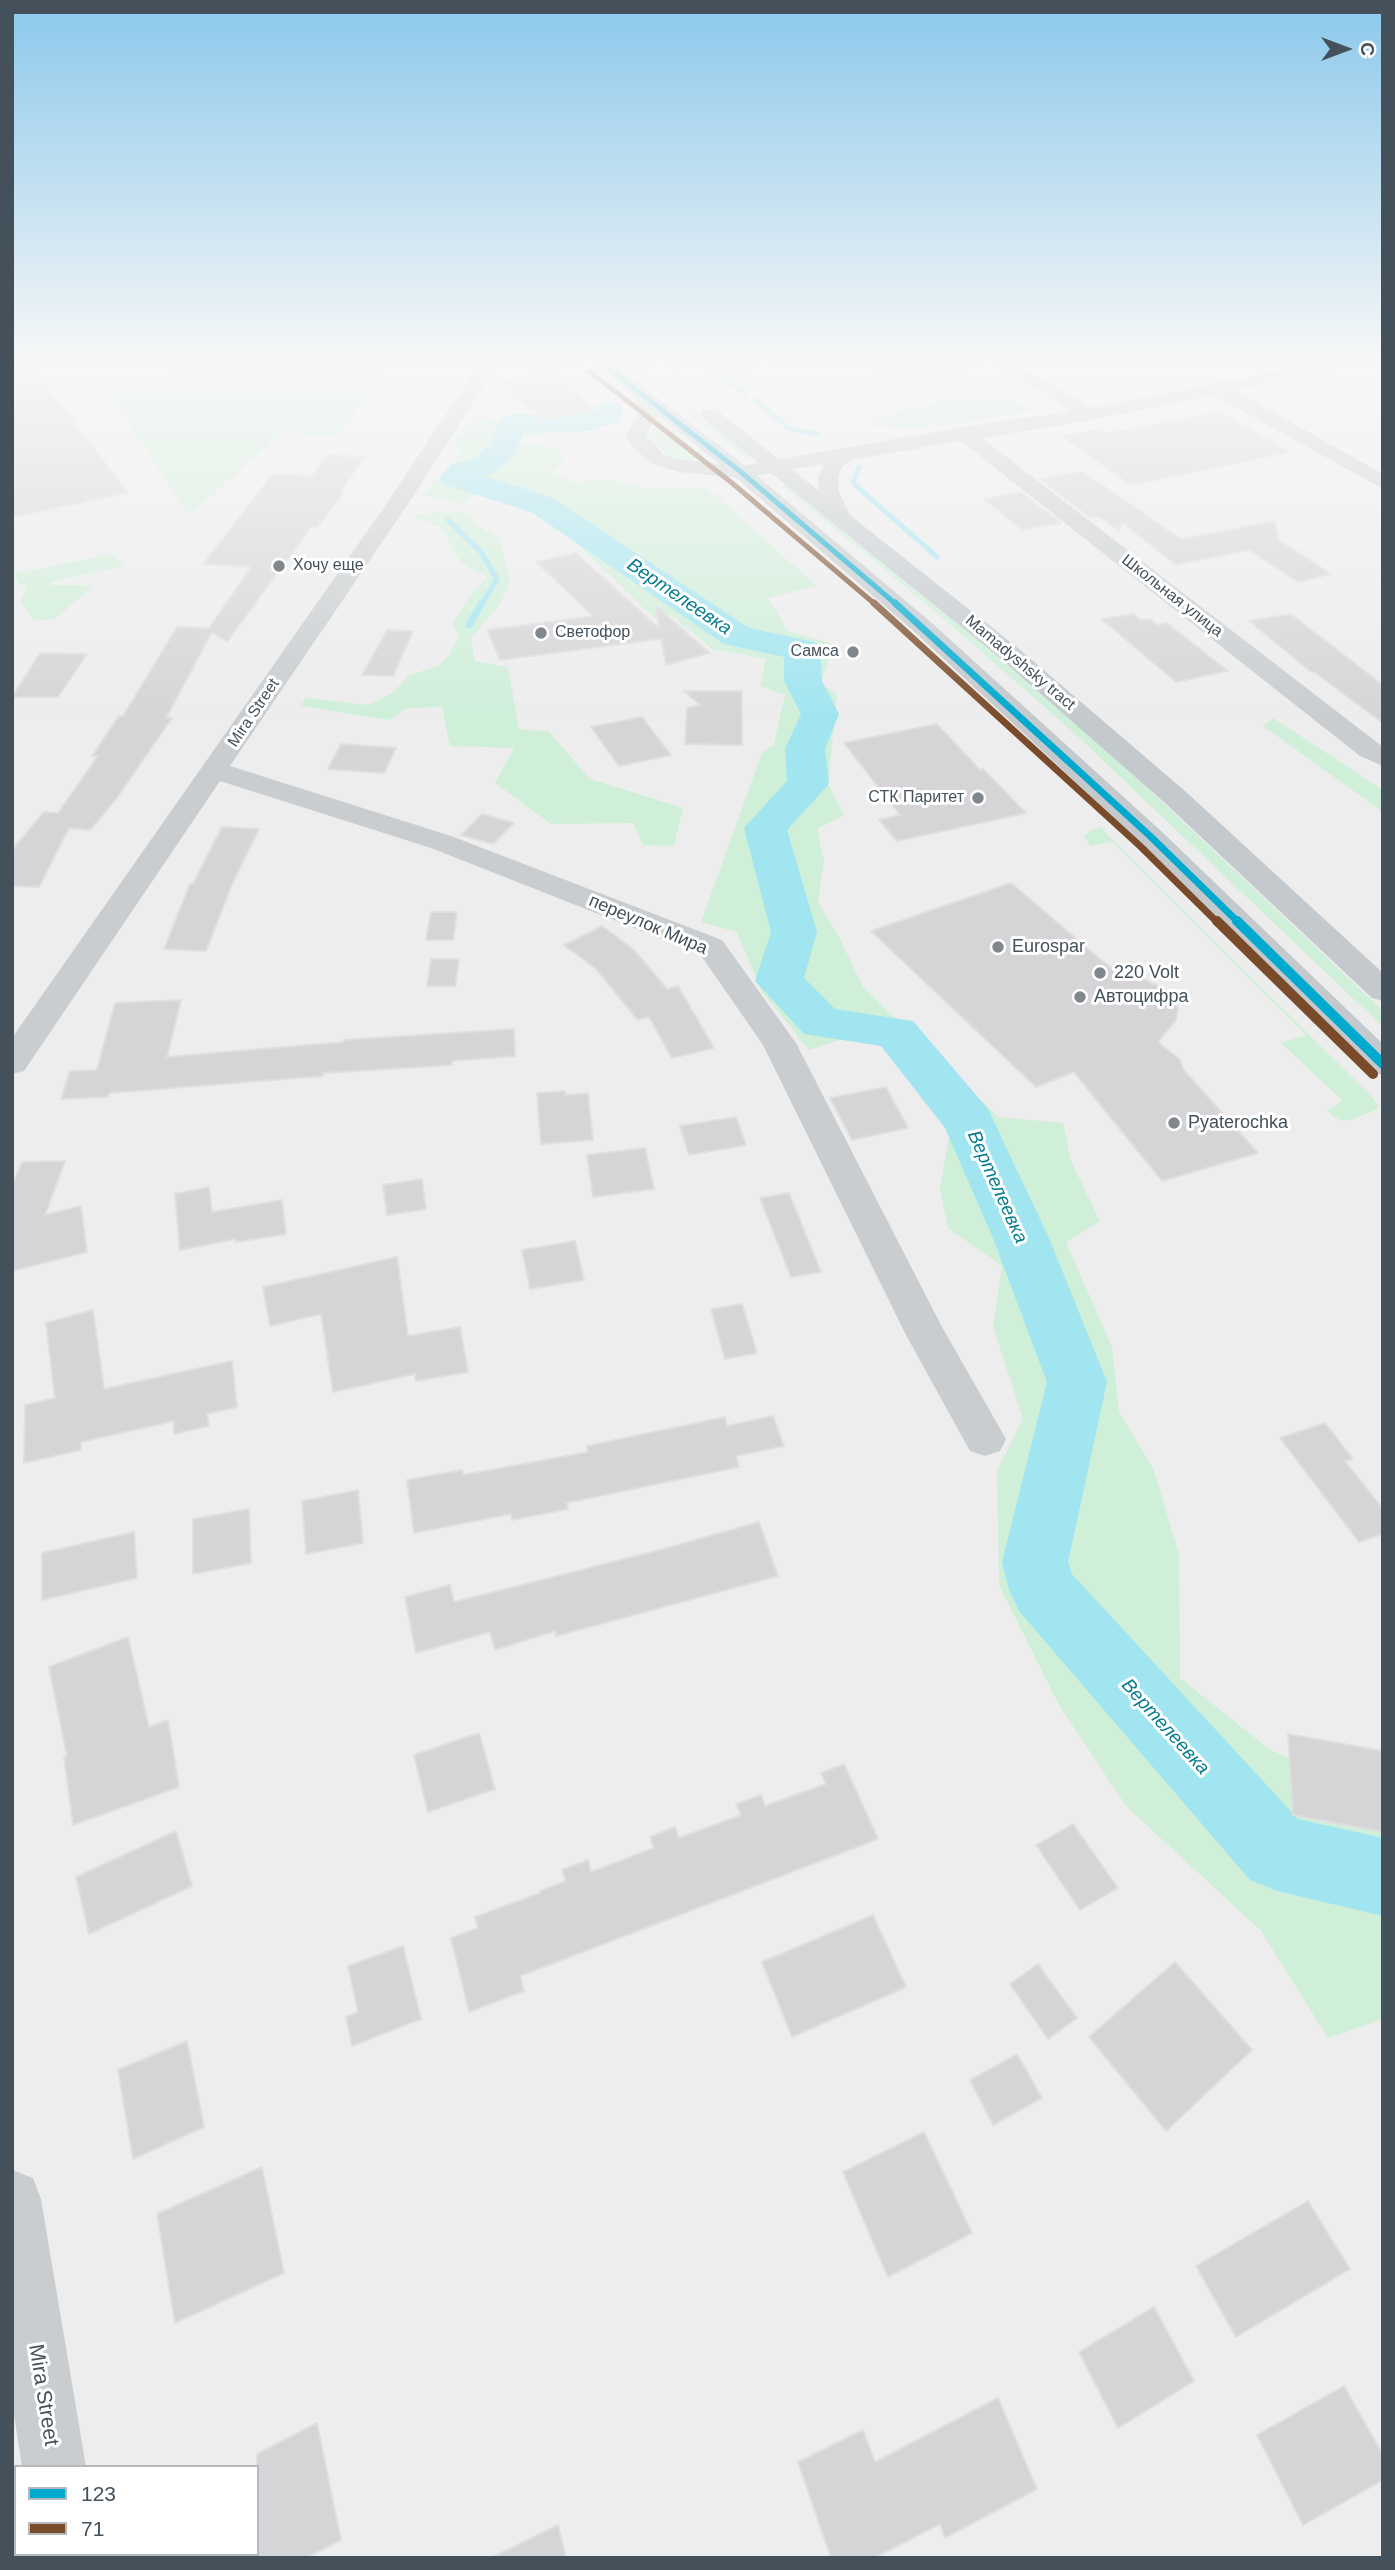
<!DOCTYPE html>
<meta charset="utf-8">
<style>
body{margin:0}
#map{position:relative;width:1395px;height:2570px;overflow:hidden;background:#eeeded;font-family:Arial,sans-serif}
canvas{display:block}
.frame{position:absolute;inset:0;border:14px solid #44515b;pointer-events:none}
.legend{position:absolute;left:14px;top:2465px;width:245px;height:91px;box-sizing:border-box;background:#fff;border:2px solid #b4b9bd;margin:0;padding:9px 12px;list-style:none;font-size:21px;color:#44515b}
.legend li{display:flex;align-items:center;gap:14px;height:35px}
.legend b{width:35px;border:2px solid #b4b9bd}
.north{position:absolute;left:1311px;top:14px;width:70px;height:70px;-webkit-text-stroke:5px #fff;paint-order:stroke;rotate:90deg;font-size:19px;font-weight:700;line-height:28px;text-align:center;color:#44515b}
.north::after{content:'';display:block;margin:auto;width:24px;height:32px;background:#44515b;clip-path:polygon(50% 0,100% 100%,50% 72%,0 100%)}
</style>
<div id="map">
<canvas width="1395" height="2570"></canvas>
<div class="frame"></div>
<ul class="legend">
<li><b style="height:9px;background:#00a9ce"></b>123</li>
<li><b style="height:9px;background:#7a4b2a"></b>71</li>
</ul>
<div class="north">С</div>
</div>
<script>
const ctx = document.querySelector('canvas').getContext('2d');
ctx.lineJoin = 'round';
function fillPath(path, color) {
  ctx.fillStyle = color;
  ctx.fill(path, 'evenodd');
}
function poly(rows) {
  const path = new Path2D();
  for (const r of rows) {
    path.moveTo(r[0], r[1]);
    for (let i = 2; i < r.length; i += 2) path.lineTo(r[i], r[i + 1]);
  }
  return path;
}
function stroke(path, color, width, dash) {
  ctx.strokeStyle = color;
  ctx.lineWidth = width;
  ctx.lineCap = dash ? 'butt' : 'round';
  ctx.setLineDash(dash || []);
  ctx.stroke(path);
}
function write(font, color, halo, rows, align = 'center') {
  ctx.font = font + ' Arial,sans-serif';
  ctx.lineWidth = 6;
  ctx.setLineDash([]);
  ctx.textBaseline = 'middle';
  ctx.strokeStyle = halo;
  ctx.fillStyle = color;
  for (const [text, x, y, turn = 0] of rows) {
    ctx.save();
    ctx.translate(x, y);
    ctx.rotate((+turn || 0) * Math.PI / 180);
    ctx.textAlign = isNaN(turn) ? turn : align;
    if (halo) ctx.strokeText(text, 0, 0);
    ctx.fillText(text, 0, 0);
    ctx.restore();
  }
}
const green = poly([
 [235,360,345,360,344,363,391,367,335,438,284,432,189,515,104,386],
 [617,360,625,360,754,456,746,458],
 [681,360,773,360,775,361,738,380],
 [949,399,1011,402,1041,410,922,428,865,426,884,416],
 [521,417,542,424,551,436,523,437,518,442,559,449,565,462,550,472,575,483,604,478,639,487,706,487,817,586,768,598,788,631,834,644,821,684,837,694,828,784,844,815,817,829,824,860,818,902,840,939,863,987,998,1117,1063,1123,1071,1161,1100,1221,1066,1242,1112,1347,1119,1412,1153,1468,1179,1554,1180,1678,1269,1749,1383,1803,1383,2019,1328,2038,1261,1931,1126,1806,1059,1705,999,1585,997,1471,1023,1419,993,1326,1002,1266,948,1228,940,1189,950,1130,889,1042,846,1038,809,1050,762,992,737,932,701,922,762,753,774,744,785,695,760,686,766,659,712,649,671,615,654,618,582,549,595,544,533,504,503,505,513,484,488,484,463,504,422,495,460,456,456,438,471,422],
 [667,425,707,458,688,462,671,459,651,438,652,428],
 [784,484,791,485,1082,726,1383,1011,1383,1027,1073,732,938,614,782,486],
 [445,511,469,513,477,526,499,538,510,582,500,604,471,639,475,661,508,667,519,729,549,732,590,779,683,808,674,846,643,845,633,823,551,824,495,783,514,748,450,746,442,707,407,708,389,720,301,706,305,698,369,705,393,693,409,675,438,666,449,655,459,635,452,624,470,595,487,577,461,563,440,527,411,516],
 [113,554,123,566,51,582,50,585,94,585,55,619,34,621,20,601,28,587,20,585,13,574],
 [1273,718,1383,790,1383,812,1263,726],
 [1101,828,1372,1097,1378,1105,1376,1110,1353,1119,1342,1121,1334,1117,1327,1110,1343,1101,1281,1043,1306,1035,1112,841,1091,846,1084,837,1092,829]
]);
const streamFar1 = poly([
 [690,360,747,394],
 [754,399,790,429,818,434],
 [859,467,853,483,937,557],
 [448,520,481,552,497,579,481,605]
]);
const stream = poly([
 [469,625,482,603]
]);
const river = poly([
 [666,360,696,360,687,369,677,371,667,369,663,363,666,360],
 [609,401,619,404,623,410,617,422,589,431,524,432,514,456,491,474,484,476,553,498,749,628,815,642,820,650,822,681,839,714,825,749,829,784,787,830,817,932,804,978,835,1009,913,1021,988,1109,1049,1238,1107,1382,1068,1562,1072,1574,1298,1819,1383,1838,1383,1916,1277,1891,1250,1880,1019,1611,1009,1590,1002,1562,1047,1382,993,1238,945,1128,881,1046,804,1034,755,981,771,932,744,828,787,781,785,749,801,714,784,681,784,657,724,644,531,512,443,484,439,477,452,464,471,460,489,446,502,417,512,414,586,413,594,411,599,404,609,401]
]);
const building = poly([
 [12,360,25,360,56,401,59,401,128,493,12,517,12,360],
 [856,360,962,360,963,373,897,385,856,360],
 [552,372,597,410,542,420,499,381,552,372],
 [1221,412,1290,452,1131,485,1061,436,1102,429,1108,433,1221,412],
 [327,455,365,457,340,492,344,492,317,528,311,527,227,642,212,632,166,718,172,718,116,799,90,830,69,828,39,887,12,886,12,850,44,812,58,813,98,756,92,756,119,716,123,716,177,627,209,628,251,567,203,564,273,474,312,476,327,455],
 [1082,471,1181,539,1275,521,1279,540,1331,574,1298,582,1249,550,1176,565,1123,523,1118,530,1100,517,1091,518,1039,479,1082,471],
 [1021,492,1061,523,1022,530,984,499,1021,492],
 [576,553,659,628,655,605,710,653,666,665,661,639,500,660,487,630,593,616,536,562,576,553],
 [1133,614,1141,620,1150,619,1157,625,1167,623,1228,671,1176,682,1101,619,1133,614],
 [1291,614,1383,685,1383,723,1314,672,1311,672,1249,621,1291,614],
 [387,630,413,631,393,676,362,675,387,630],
 [40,653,87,654,58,697,12,697,40,653],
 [684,691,742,691,742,745,685,744,687,708,700,705,684,691],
 [642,717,671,755,619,766,591,727,642,717],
 [937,724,980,770,983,769,1026,813,897,841,879,820,900,815,844,743,937,724],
 [341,744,396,748,384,773,328,769,341,744],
 [482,814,514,823,493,844,461,835,482,814],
 [222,827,259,829,232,884,206,951,164,949,190,884,193,884,222,827],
 [1011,883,1112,969,1124,965,1141,978,1169,991,1176,1001,1178,1010,1176,1020,1158,1042,1180,1060,1183,1069,1258,1153,1162,1181,1074,1072,1036,1087,871,931,1011,883],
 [431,912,457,912,453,940,426,940,431,912],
 [602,926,634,950,667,989,678,986,714,1048,672,1058,649,1017,638,1020,596,969,564,945,602,926],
 [431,959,459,959,455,986,427,986,431,959],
 [181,1000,167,1057,343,1042,344,1040,514,1029,515,1056,452,1061,452,1065,323,1073,323,1076,109,1093,108,1097,61,1099,70,1071,97,1070,115,1003,181,1000],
 [886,1087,908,1128,852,1140,830,1098,886,1087],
 [565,1091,565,1095,588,1093,593,1140,541,1144,537,1093,565,1091],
 [736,1117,746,1145,689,1155,680,1126,736,1117],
 [645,1148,654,1189,593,1197,587,1155,645,1148],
 [65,1161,45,1215,81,1206,87,1252,12,1271,12,1186,22,1162,65,1161],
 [422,1179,426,1209,387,1215,383,1185,422,1179],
 [209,1187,212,1212,282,1200,286,1234,236,1242,236,1239,180,1250,175,1194,209,1187],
 [789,1193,821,1272,791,1277,760,1198,789,1193],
 [575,1241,584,1280,530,1289,522,1250,575,1241],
 [397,1257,408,1336,460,1327,468,1372,416,1381,415,1374,333,1392,321,1314,270,1326,263,1287,397,1257],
 [742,1304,757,1353,725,1359,711,1309,742,1304],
 [93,1310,104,1389,232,1361,237,1407,207,1414,209,1426,174,1434,174,1421,81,1442,81,1450,24,1463,25,1405,55,1398,46,1323,93,1310],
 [773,1416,784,1446,736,1456,739,1467,566,1503,568,1509,512,1520,511,1514,414,1533,407,1480,462,1470,463,1475,588,1452,587,1446,725,1417,727,1426,773,1416],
 [1325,1423,1353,1459,1345,1461,1383,1509,1383,1534,1359,1542,1280,1438,1325,1423],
 [358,1490,363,1543,306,1554,302,1501,358,1490],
 [249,1509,251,1563,193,1574,193,1519,249,1509],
 [759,1522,778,1576,556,1636,555,1631,495,1650,490,1632,416,1653,405,1597,450,1585,454,1602,660,1550,759,1522],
 [134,1532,137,1578,42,1600,42,1553,134,1532],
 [128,1637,149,1727,168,1720,179,1787,73,1825,64,1757,67,1756,49,1667,128,1637],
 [479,1733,495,1789,428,1812,414,1755,479,1733],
 [1288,1734,1383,1751,1383,1832,1293,1815,1288,1734],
 [844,1764,878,1839,520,1976,524,1991,469,2012,451,1938,478,1928,475,1917,540,1893,540,1891,566,1881,562,1870,588,1860,591,1872,654,1848,650,1837,675,1827,679,1838,741,1815,736,1804,761,1795,765,1806,826,1784,821,1773,844,1764],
 [1073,1824,1118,1888,1080,1910,1036,1845,1073,1824],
 [176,1831,192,1886,89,1934,76,1877,176,1831],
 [873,1915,906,1987,792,2037,762,1962,873,1915],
 [403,1946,421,2019,352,2046,346,2017,358,2012,348,1966,403,1946],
 [1175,1962,1252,2050,1166,2131,1089,2037,1175,1962],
 [1038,1964,1077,2018,1048,2039,1010,1984,1038,1964],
 [187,2041,204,2127,133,2159,118,2070,187,2041],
 [1017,2054,1042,2098,993,2125,970,2080,1017,2054],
 [924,2132,972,2233,888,2277,843,2172,924,2132],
 [262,2167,284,2273,175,2323,157,2214,262,2167],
 [1308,2201,1350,2269,1236,2337,1196,2266,1308,2201],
 [1154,2307,1194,2381,1118,2428,1079,2352,1154,2307],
 [1344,2386,1383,2455,1383,2480,1303,2525,1257,2435,1344,2386],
 [998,2398,1037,2489,945,2538,940,2524,874,2558,831,2558,798,2462,863,2430,875,2462,998,2398],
 [317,2423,341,2540,306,2558,257,2558,257,2454,317,2423],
 [558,2525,566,2558,491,2558,558,2525]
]);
const minor = poly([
 [482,360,500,360,408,504,230,766,451,836,722,940,796,1043,942,1327,1006,1439,1000,1451,985,1456,970,1451,906,1335,763,1045,700,954,431,848,220,781,24,1071,12,1074,12,1038,387,503,482,360],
 [986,360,1008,360,1094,408,1330,360,1365,360,1356,365,1234,390,1383,474,1383,489,1214,395,1091,420,982,438,1383,747,1383,766,1360,756,961,441,855,459,843,466,838,477,839,492,851,517,848,522,840,523,832,522,829,517,819,492,818,477,824,464,741,478,679,472,650,463,633,447,626,435,639,413,634,395,643,389,652,395,659,413,646,435,664,455,681,460,741,466,963,427,1072,411,986,360],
 [12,2170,33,2178,41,2199,86,2467,22,2467,12,2402,12,2170],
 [36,2554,102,2554,103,2558,37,2558,36,2554]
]);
const major = poly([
 [589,360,609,360,748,468,933,624,1160,830,1383,1044,1383,1075,1371,1072,1140,842,917,634,734,476,589,360],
 [711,409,718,411,1018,648,1185,791,1383,973,1383,1001,1372,998,1165,803,1000,658,704,419,701,415,704,411,711,409]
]);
const bus1Far2 = poly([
 [598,360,741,472,897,605]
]);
const bus1Far1 = poly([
 [895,603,1150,836,1239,923]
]);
const bus1 = poly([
 [1237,921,1383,1064]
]);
const bus2Far2 = poly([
 [589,371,732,483,876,605]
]);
const bus2Far1 = poly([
 [874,603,1140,846,1218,923]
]);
const bus2 = poly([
 [1217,921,1373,1074]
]);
const markers = [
 [279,566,7,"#80888e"],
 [541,633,7,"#80888e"],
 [853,652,7,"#80888e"],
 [978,798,7,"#80888e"],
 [998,947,7,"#80888e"],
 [1100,973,7,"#80888e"],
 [1080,997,7,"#80888e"],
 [1174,1123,7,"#80888e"]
];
const farPoinames = [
 ["Хочу еще",293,566],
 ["Светофор",555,633],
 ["Самса",839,652,"right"],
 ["СТК Паритет",964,798,"right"]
];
const farStreetnames = [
 ["Школьная улица",1172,596,38],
 ["Mamadyshsky tract",1020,663,40],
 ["Mira Street",254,713,-56]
];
const streetNames = [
 ["переулок Мира",648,925,23]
];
const poiNames = [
 ["Eurospar",1012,947],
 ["220 Volt",1114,973],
 ["Автоцифра",1094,997],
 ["Pyaterochka",1188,1123]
];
const waterNames = [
 ["Вертелеевка",679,597,34],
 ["Вертелеевка",997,1187,66],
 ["Вертелеевка",1165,1727,48]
];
const nearStreetnames = [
 ["Mira Street",43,2395,81]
];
fillPath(green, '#cfefd9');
stroke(streamFar1, '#a1e5f0', 5);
stroke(stream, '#a1e5f0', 7);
fillPath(river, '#a1e5f0');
fillPath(building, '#d5d5d7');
stroke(building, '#dfdfe0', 2);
fillPath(minor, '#c9cdcf');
fillPath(major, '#c4c9cd');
stroke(bus1Far2, '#00a9ce', 5);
stroke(bus1Far1, '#00a9ce', 7);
stroke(bus1, '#00a9ce', 10);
stroke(bus2Far2, '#7a4b2a', 5);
stroke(bus2Far1, '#7a4b2a', 7);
stroke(bus2, '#7a4b2a', 10);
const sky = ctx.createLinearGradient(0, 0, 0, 720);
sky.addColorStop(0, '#8bc8eb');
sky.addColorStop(0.5, '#f7f7f7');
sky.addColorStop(1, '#f7f7f700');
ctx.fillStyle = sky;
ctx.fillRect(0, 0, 1395, 720);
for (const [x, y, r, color] of markers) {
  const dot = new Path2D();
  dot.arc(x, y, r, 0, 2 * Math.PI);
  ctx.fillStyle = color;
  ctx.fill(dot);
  stroke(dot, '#fff', 2.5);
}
write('16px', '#44515b', '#fff', farPoinames, 'left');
write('16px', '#44515b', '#fff', farStreetnames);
write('18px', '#44515b', '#fff', streetNames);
write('18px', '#44515b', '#fff', poiNames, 'left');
write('italic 19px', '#067c8f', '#fff', waterNames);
write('21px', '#44515b', '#fff', nearStreetnames);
</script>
